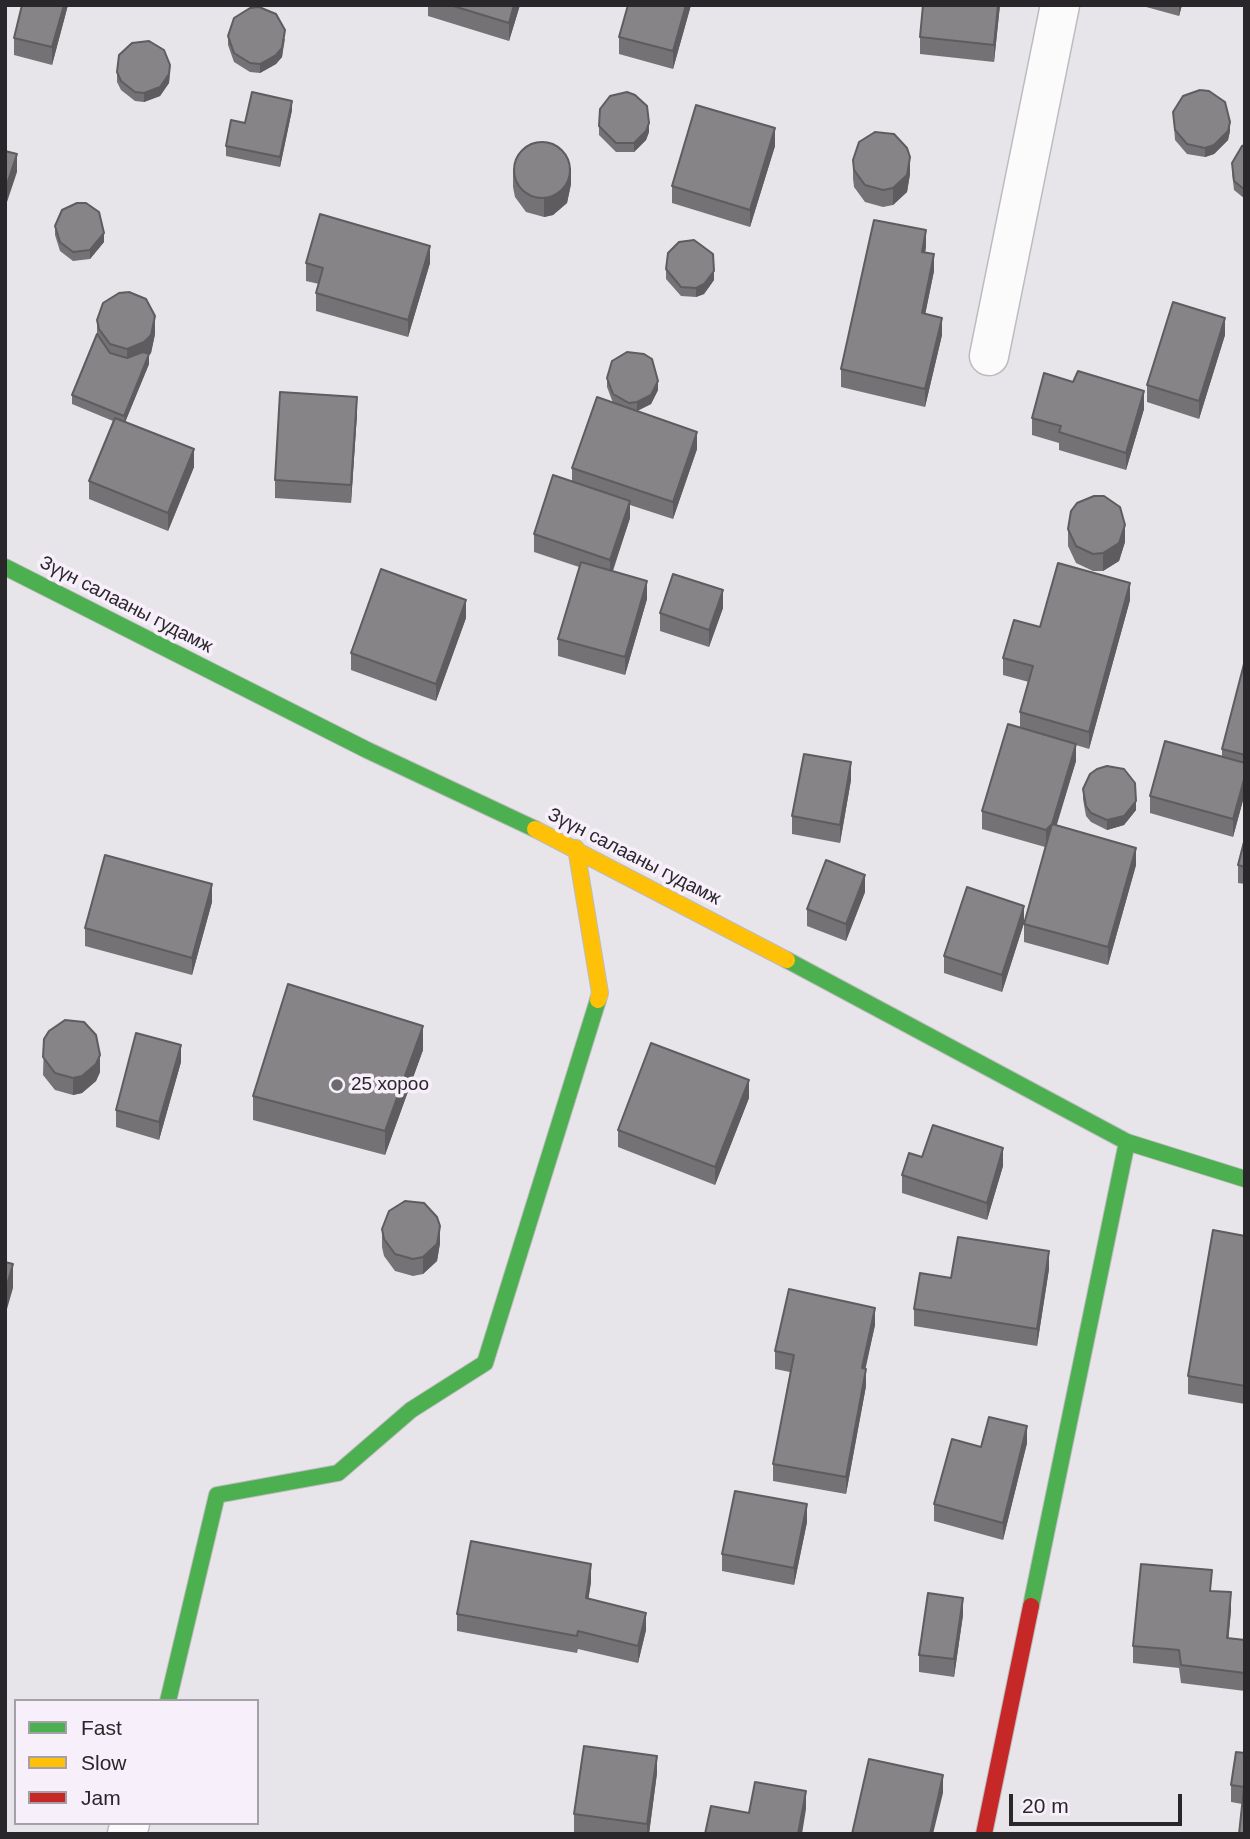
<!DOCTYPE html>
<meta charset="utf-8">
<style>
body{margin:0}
#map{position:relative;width:1250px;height:1839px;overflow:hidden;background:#e8e5ea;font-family:Helvetica,sans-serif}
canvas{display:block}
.frame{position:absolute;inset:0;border:7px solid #2a272b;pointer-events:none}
.legend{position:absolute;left:14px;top:1699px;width:245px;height:126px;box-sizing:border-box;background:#f7effa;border:2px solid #a59fa7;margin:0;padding:9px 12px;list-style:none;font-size:21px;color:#2a272b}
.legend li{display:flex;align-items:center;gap:14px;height:35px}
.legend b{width:35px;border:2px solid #a59fa7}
.scale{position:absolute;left:1009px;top:1794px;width:173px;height:32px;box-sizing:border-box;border:4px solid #2a272b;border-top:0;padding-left:9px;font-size:21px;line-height:24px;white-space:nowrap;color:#2a272b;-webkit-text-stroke:5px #f7effa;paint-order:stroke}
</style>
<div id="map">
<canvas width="1250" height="1839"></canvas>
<div class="frame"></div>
<ul class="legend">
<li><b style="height:9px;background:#4caf50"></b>Fast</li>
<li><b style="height:9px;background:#ffc107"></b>Slow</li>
<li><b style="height:9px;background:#c62828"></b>Jam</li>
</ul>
<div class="scale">20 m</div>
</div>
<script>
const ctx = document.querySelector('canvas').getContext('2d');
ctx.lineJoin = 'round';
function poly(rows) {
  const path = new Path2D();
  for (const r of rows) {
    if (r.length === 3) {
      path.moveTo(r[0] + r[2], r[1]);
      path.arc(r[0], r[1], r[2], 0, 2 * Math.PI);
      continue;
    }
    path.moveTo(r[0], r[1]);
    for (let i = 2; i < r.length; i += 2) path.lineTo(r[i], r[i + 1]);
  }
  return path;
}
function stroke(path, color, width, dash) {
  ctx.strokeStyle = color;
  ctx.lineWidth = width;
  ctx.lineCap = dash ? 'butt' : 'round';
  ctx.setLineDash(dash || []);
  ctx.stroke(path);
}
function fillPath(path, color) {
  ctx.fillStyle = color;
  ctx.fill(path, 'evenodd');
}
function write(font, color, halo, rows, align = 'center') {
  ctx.font = font + ' Helvetica,sans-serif';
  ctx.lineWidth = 7;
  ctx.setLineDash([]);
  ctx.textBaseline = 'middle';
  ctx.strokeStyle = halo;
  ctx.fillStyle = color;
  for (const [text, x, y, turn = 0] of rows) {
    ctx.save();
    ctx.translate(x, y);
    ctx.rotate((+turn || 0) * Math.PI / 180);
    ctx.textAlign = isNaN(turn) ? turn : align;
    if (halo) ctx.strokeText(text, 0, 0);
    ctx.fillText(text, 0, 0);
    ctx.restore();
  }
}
const street = poly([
 [989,356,1060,5],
 [127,1834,130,1823]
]);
const fast = poly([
 [5,567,367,750,535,829],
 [787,960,1127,1142,1245,1179],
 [1031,1606,1127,1142],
 [168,1701,217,1495,338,1473,411,1410,485,1363,598,1000]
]);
const slow = poly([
 [535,829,787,960],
 [576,848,600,993,598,1000]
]);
const jam = poly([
 [984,1834,1031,1606]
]);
const wall = poly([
 [22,5,68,5,52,65,14,55,14,38],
 [428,5,520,5,509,41,428,16],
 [691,5,673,69,619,54,619,37],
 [923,5,1000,5,994,62,920,54,920,37],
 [1139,5,1182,5,1179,16],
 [228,36,285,39,282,57,276,64,260,73,250,72,234,62,228,45],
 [117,72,170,75,169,83,160,96,144,102,135,101,121,90,117,82],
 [292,110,280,167,226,156,226,146,245,123],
 [1173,112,1230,131,1228,140,1214,154,1205,157,1187,154,1175,140],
 [599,126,649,132,646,140,634,152,616,152,599,135],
 [1245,145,1245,199,1234,190,1232,172,1232,163],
 [775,146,750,227,672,203,672,186],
 [853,160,910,174,907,192,893,205,883,207,865,202,854,187,853,178],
 [513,170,571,184,567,203,553,215,544,217,526,212,515,197,513,187],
 [55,226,104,242,90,259,73,261,60,251,55,235],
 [926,247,925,252,934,271,925,314,942,335,925,407,841,387,841,369],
 [306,263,430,263,408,337,316,311,316,293,319,284,306,281],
 [666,269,714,280,704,294,696,297,681,296,666,279],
 [97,320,155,334,151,353,149,355,149,364,125,422,194,467,168,531,89,499,89,481,113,421,72,404,72,395,97,334],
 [1225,335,1199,419,1147,402,1147,385],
 [607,378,658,390,651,404,637,411,697,449,673,519,630,505,630,518,613,571,647,599,625,675,558,656,558,639,579,567,534,552,534,534,572,481,572,468,613,403,607,387],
 [1073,382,1144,409,1126,470,1059,450,1059,443,1032,435,1032,418],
 [357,414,351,503,275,498,275,480],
 [1068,529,1125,542,1119,561,1103,571,1093,571,1076,563,1068,546],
 [1130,600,1089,749,1076,745,1076,761,1056,825,1136,865,1108,965,1024,942,1024,924,1045,847,982,829,982,811,1020,727,1020,712,1029,682,1003,675,1003,658,1040,627],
 [723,608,709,647,660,631,660,613],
 [466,618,436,701,351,670,351,653],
 [1245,660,1245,793,1233,837,1150,813,1150,796,1222,757,1222,749],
 [851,780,840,843,792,834,792,816],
 [1083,789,1136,810,1124,825,1107,830,1091,822,1086,816,1083,799],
 [1245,838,1245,884,1238,883,1238,865],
 [865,892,846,941,807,926,807,909],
 [212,902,192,975,85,946,85,928],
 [1024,923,1002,992,944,973,944,956],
 [44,1039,100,1072,96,1081,82,1093,73,1095,55,1090,43,1075],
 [423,1050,385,1155,253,1120,253,1096],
 [181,1062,159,1140,116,1127,116,1110],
 [749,1098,715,1185,618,1147,618,1130],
 [1003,1166,987,1220,902,1193,902,1175],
 [382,1229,440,1243,437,1261,423,1274,413,1276,395,1271,384,1256,382,1247],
 [1245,1236,1245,1404,1188,1394,1188,1376],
 [1049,1269,1037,1346,914,1326,914,1309],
 [875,1325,865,1368,866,1386,846,1494,773,1481,773,1464,790,1372,775,1369,775,1351],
 [1027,1443,1003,1540,934,1521,934,1504,981,1447],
 [807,1522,794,1585,722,1571,722,1554],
 [591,1582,588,1599,646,1630,638,1663,578,1649,577,1653,457,1631,457,1614],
 [1211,1591,1231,1610,1228,1639,1245,1640,1245,1691,1181,1683,1179,1668,1133,1663,1133,1646],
 [963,1615,954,1677,919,1672,919,1655],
 [1245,1753,1245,1834,1242,1804,1231,1802,1231,1785],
 [657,1773,649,1834,590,1834,574,1832,574,1814]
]);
const shadedWall = poly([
 [64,5,68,5,52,65,52,47],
 [514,5,520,5,509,41,509,23],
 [686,5,691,5,673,69,673,51],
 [998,5,1000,5,994,62,994,45],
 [1179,5,1182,5,1179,16],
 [285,30,282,57,276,64,260,73,260,64],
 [170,65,169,83,160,96,144,102,144,93],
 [292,101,292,110,280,167,280,157],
 [1230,122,1230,131,1228,140,1214,154,1205,157,1205,148],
 [649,123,649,132,646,140,634,152,634,143],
 [775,128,775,146,750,227,750,210],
 [17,154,17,172,5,208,5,190],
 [910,157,910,174,907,192,893,205,893,188],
 [571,167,571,184,567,203,553,215,544,217,544,199],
 [926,230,926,247,922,269,922,252],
 [104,233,104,242,90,259,90,250],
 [430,246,430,263,408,337,408,320],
 [934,254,934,271,922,330,922,313],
 [714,271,714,280,704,294,696,297,696,288],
 [155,316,155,334,151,353,149,355,149,364,124,425,127,367,127,349],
 [942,318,942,335,925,407,925,389],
 [1225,318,1225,335,1199,419,1199,401],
 [658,381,658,390,651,404,637,411,637,402],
 [1144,391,1144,409,1126,470,1126,453],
 [357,397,357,414,351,503,351,485],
 [697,432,697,449,673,519,673,502],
 [194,449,194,467,168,531,168,513],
 [630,501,630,518,610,578,610,560],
 [1125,525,1125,542,1119,561,1103,571,1103,553],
 [647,581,647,599,625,675,625,657],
 [1130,583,1130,600,1089,749,1089,732],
 [723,590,723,608,709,647,709,630],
 [466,600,466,618,436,701,436,684],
 [1076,744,1076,761,1052,841,1052,824],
 [851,762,851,780,840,843,840,825],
 [1245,776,1245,793,1233,837,1233,819],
 [1136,801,1136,810,1124,825,1107,830,1107,820],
 [1052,824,1046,847,1046,830],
 [1136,848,1136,865,1108,965,1108,947],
 [865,875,865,892,846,941,846,924],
 [212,884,212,902,192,975,192,958],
 [1024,906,1024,923,1002,992,1002,975],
 [423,1026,423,1050,385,1155,385,1131],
 [181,1045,181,1062,159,1140,159,1122],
 [100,1055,100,1072,96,1081,82,1093,73,1095,73,1078],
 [749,1080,749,1098,715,1185,715,1167],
 [1003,1148,1003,1166,987,1220,987,1203],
 [440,1226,440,1243,437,1261,423,1274,423,1257],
 [1049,1251,1049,1269,1037,1346,1037,1329],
 [13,1264,13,1288,5,1316,5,1292],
 [875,1308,875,1325,862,1385,862,1368],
 [866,1369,866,1386,846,1494,846,1477],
 [1027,1426,1027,1443,1003,1540,1003,1523],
 [807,1504,807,1522,794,1585,794,1568],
 [591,1564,591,1582,586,1616,586,1598],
 [1231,1592,1231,1610,1227,1656,1227,1638],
 [963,1598,963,1615,954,1677,954,1659],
 [646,1613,646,1630,638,1663,638,1646],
 [657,1756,657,1773,649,1834,647,1834,647,1824],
 [943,1775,943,1793,933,1834,930,1834],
 [806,1791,806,1809,802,1834,798,1834]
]);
const building = poly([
 [22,5,64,5,52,47,14,38,22,5],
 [450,5,514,5,509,23,450,5],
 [628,5,686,5,673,51,619,37,628,5],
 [923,5,998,5,994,45,920,37,923,5],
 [259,7,276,14,285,30,282,48,276,55,260,64,250,63,234,53,228,36,234,18,250,8,259,7],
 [149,41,164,50,170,65,169,74,160,87,144,93,135,92,121,81,117,72,119,55,132,43,149,41],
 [1200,90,1209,91,1225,102,1230,122,1228,131,1214,145,1205,148,1187,144,1175,130,1173,112,1183,96,1200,90],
 [252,92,292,101,280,157,226,146,231,120,245,123,252,92],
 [627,92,635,95,647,106,649,123,646,131,634,143,616,143,599,126,600,109,610,96,627,92],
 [696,105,775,128,750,210,672,186,696,105],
 [875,132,894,134,907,148,910,157,907,175,893,188,883,190,865,185,854,170,853,160,859,142,875,132],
 [542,170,28],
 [1245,145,1245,190,1234,181,1232,163,1242,146,1245,145],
 [5,151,17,154,5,190,5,151],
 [77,203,86,203,99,212,104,233,90,250,73,252,60,242,55,226,62,210,77,203],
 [320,214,430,246,408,320,316,293,323,268,306,263,320,214],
 [874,220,926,230,922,252,934,254,922,313,942,318,925,389,841,369,874,220],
 [694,240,713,254,714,271,704,284,696,288,681,287,666,269,668,253,679,242,694,240],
 [129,292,146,299,155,316,151,335,144,342,127,349,110,344,99,329,97,320,103,303,119,293,129,292],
 [1173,302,1225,318,1199,401,1147,385,1173,302],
 [97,334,110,353,127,358,143,352,149,354,124,416,72,395,97,334],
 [627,352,644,354,652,359,658,381,651,395,637,402,629,403,613,394,607,378,612,361,627,352],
 [1078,371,1144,391,1126,453,1059,432,1061,426,1032,418,1044,373,1073,382,1078,371],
 [280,392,357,397,351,485,275,480,280,392],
 [597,397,697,432,673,502,572,468,597,397],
 [115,418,194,449,168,513,89,481,115,418],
 [553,475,630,501,610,560,534,534,553,475],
 [1094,496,1104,496,1120,507,1125,525,1119,543,1103,553,1093,554,1076,546,1068,529,1071,511,1077,503,1094,496],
 [581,562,647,581,625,657,558,639,581,562],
 [1058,563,1130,583,1089,732,1020,712,1033,666,1003,658,1014,620,1040,627,1058,563],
 [381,569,466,600,436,684,351,653,381,569],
 [673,574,723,590,709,630,660,613,673,574],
 [1245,660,1245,755,1222,749,1245,660],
 [1008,724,1076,744,1052,824,1136,848,1108,947,1024,924,1052,824,1046,830,982,811,1008,724],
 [1165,741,1245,763,1245,776,1233,819,1150,796,1165,741],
 [804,754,851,762,840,825,792,816,804,754],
 [1107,766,1124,769,1135,783,1136,801,1124,816,1107,820,1091,813,1086,806,1083,789,1090,774,1097,769,1107,766],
 [1245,838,1245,867,1238,865,1245,838],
 [105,855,212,884,192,958,85,928,105,855],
 [826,860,865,875,846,924,807,909,826,860],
 [967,887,1024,906,1002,975,944,956,967,887],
 [288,984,423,1026,385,1131,253,1096,288,984],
 [65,1020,84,1022,96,1035,100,1055,96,1064,82,1076,73,1078,55,1073,43,1057,44,1039,49,1031,65,1020],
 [136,1033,181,1045,159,1122,116,1110,136,1033],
 [651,1043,749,1080,715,1167,618,1130,651,1043],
 [933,1125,1003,1148,987,1203,902,1175,909,1153,922,1157,933,1125],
 [405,1201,424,1203,437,1217,440,1226,437,1244,423,1257,413,1259,395,1254,384,1239,382,1229,389,1211,405,1201],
 [1213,1230,1245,1236,1245,1386,1188,1376,1213,1230],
 [958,1237,1049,1251,1037,1329,914,1309,920,1273,951,1278,958,1237],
 [5,1262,13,1264,5,1292,5,1262],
 [789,1289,875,1308,862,1368,866,1369,846,1477,773,1464,794,1355,775,1351,789,1289],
 [989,1417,1027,1426,1003,1523,934,1504,952,1439,981,1447,989,1417],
 [735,1491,807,1504,794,1568,722,1554,735,1491],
 [471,1541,591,1564,586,1598,646,1613,638,1646,578,1631,577,1636,457,1614,471,1541],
 [1141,1564,1212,1570,1210,1591,1231,1592,1227,1638,1245,1640,1245,1673,1181,1665,1179,1650,1133,1646,1141,1564],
 [928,1593,963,1598,954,1659,919,1655,928,1593],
 [584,1746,657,1756,647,1824,574,1814,584,1746],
 [1236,1752,1245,1753,1245,1834,1239,1834,1244,1787,1231,1785,1236,1752],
 [869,1759,943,1775,930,1834,852,1834,869,1759],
 [755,1782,806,1791,798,1834,705,1834,711,1806,749,1813,755,1782]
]);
const markers = [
 [337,1085,7,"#6c6a6e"]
];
const streetNames = [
 ["Зүүн салааны гудамж",126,605,27],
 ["Зүүн салааны гудамж",634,857,27]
];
const poiNames = [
 ["25 хороо",351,1085]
];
stroke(street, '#bdbbbf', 41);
stroke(fast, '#bdbbbf', 18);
stroke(slow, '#bdbbbf', 18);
stroke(jam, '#bdbbbf', 18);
stroke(street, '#fcfbfc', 38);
stroke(fast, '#4caf50', 16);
stroke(slow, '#ffc107', 16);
stroke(jam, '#c62828', 16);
fillPath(wall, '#747274');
fillPath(shadedWall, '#5e5c5e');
fillPath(building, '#878487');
stroke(building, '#5e5c5e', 2);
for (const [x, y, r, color] of markers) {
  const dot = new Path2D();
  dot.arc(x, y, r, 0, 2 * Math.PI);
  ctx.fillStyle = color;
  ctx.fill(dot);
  stroke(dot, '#f7effa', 2.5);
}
write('19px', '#2a272b', '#f7effa', streetNames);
write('19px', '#2a272b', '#f7effa', poiNames, 'left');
</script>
